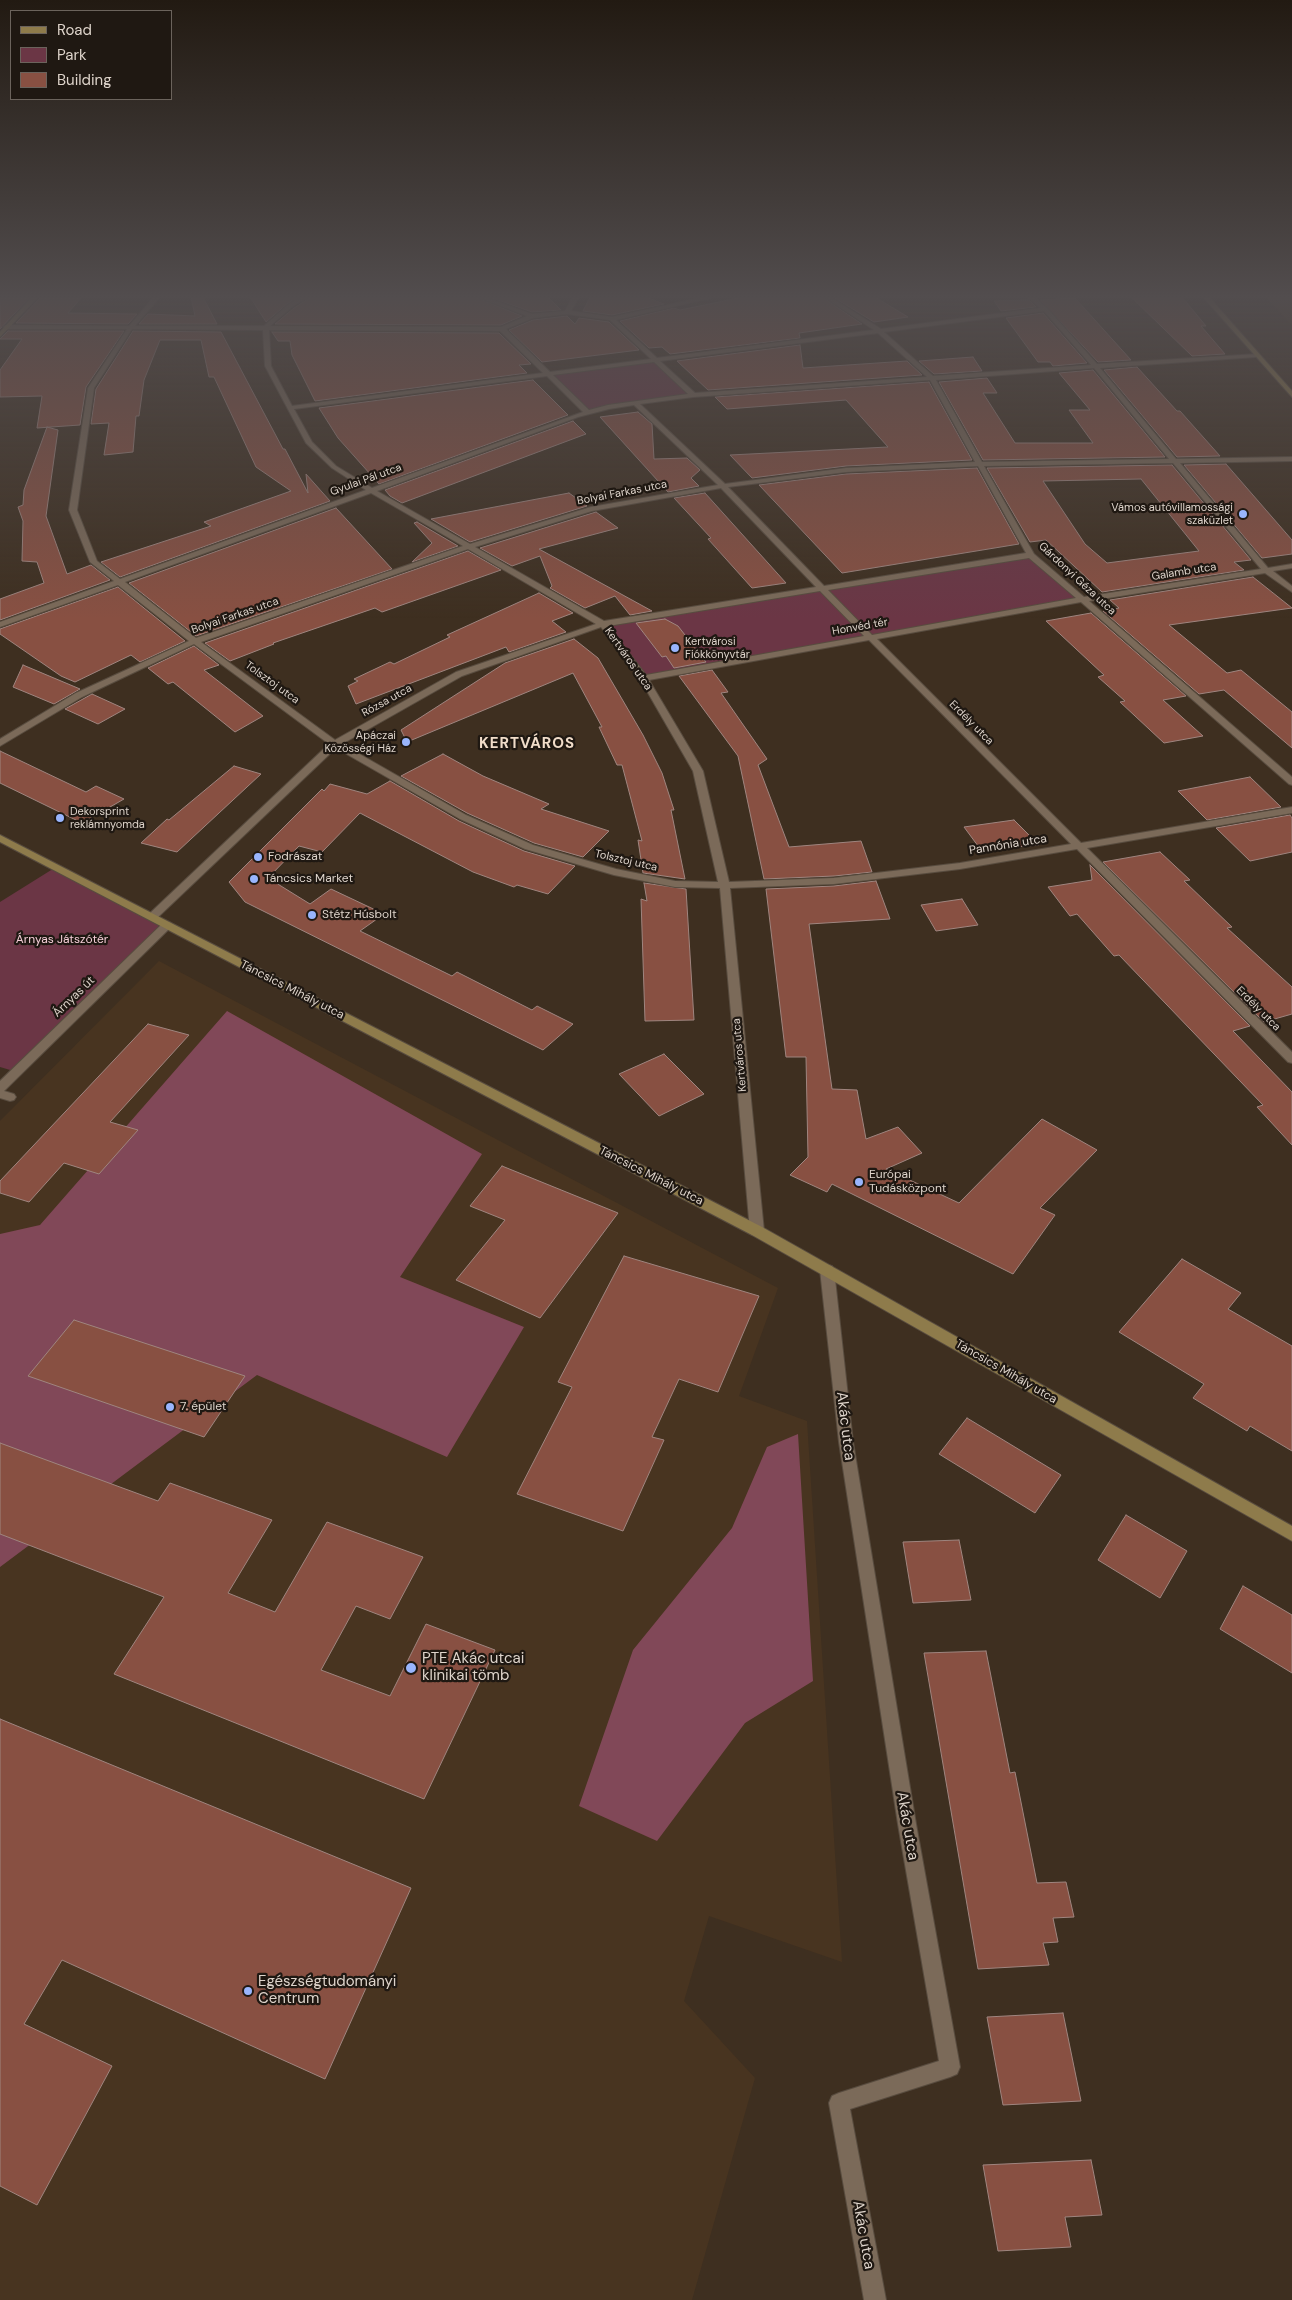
<!DOCTYPE html>
<meta charset="utf-8">
<style>
body{margin:0}
#map{position:relative;width:1292px;height:2300px;overflow:hidden;background:#3e2f20;font-family:"DM Sans",sans-serif}
canvas{display:block}
.legend{position:absolute;left:10px;top:10px;width:162px;height:90px;box-sizing:border-box;background:#1f1812;border:1px solid #6b635c;margin:0;padding:6px 9px;list-style:none;font-size:15px;color:#ded4cb}
.legend li{display:flex;align-items:center;gap:10px;height:25px}
.legend b{width:25px;border:1px solid #6b635c}
</style>
<div id="map">
<canvas width="1292" height="2300"></canvas>
<ul class="legend">
<li><b style="height:6px;background:#8e7b4b"></b>Road</li>
<li><b style="height:14px;background:#6b3645"></b>Park</li>
<li><b style="height:14px;background:#885042"></b>Building</li>
</ul>
</div>
<script>
const ctx = document.querySelector('canvas').getContext('2d');
ctx.lineJoin = 'round';
function fillPath(path, color) {
  ctx.fillStyle = color;
  ctx.fill(path, 'evenodd');
}
function poly(rows) {
  const path = new Path2D();
  for (const r of rows) {
    path.moveTo(r[0], r[1]);
    for (let i = 2; i < r.length; i += 2) path.lineTo(r[i], r[i + 1]);
  }
  return path;
}
function stroke(path, color, width, dash) {
  ctx.strokeStyle = color;
  ctx.lineWidth = width;
  ctx.lineCap = dash ? 'butt' : 'round';
  ctx.setLineDash(dash || []);
  ctx.stroke(path);
}
function write(font, color, halo, rows, align = 'center') {
  ctx.font = font + ' "DM Sans",sans-serif';
  ctx.lineWidth = 4.5;
  ctx.setLineDash([]);
  ctx.textBaseline = 'middle';
  ctx.strokeStyle = halo;
  ctx.fillStyle = color;
  for (const [text, x, y, turn = 0] of rows) {
    ctx.save();
    ctx.translate(x, y);
    ctx.rotate((+turn || 0) * Math.PI / 180);
    ctx.textAlign = isNaN(turn) ? turn : align;
    if (halo) ctx.strokeText(text, 0, 0);
    ctx.fillText(text, 0, 0);
    ctx.restore();
  }
}
const built = poly([
 [1265,297,1292,297,1292,325,1267,299],
 [159,961,778,1288,739,1396,807,1421,842,1962,709,1916,684,2001,755,2078,692,2300,0,2300,0,1121]
]);
const green = poly([
 [654,360,693,395,587,412,549,374],
 [1031,555,1080,600,644,678,603,624],
 [56,867,167,925,17,1072,0,1067,0,902]
]);
const forest = poly([
 [227,1011,482,1154,400,1277,524,1327,447,1457,257,1375,0,1567,0,1234,40,1225],
 [798,1434,813,1681,745,1723,657,1841,579,1806,633,1650,732,1528,767,1447]
]);
const building = poly([
 [191,297,203,297,217,324,139,324,148,314,195,316,191,297],
 [250,297,299,297,288,303,266,322,250,297],
 [311,297,475,297,522,316,501,325,275,324,294,308,311,297],
 [489,297,548,297,561,310,532,312,489,297],
 [590,297,646,297,664,304,612,315,583,311,590,297],
 [743,297,822,297,862,324,799,333,800,338,670,354,662,347,649,348,620,321,674,308,680,310,743,297],
 [833,297,875,297,908,317,874,322,833,297],
 [1131,297,1182,297,1206,326,1201,326,1225,354,1192,356,1131,297],
 [0,298,29,298,0,329,0,298],
 [40,298,81,298,68,313,137,314,128,324,16,323,40,298],
 [1075,298,1131,360,1098,362,1040,300,1075,298],
 [1029,300,1036,307,1001,311,994,301,1029,300],
 [1043,313,1087,363,1053,366,1050,362,1038,362,1006,318,1043,313],
 [567,316,575,324,579,318,609,322,639,350,542,362,509,330,533,320,567,316],
 [8,331,124,331,86,387,80,425,37,428,42,396,0,397,0,370,22,339,0,339,8,331],
 [133,331,221,332,283,449,285,449,308,493,306,474,330,501,120,577,101,562,211,526,204,522,291,491,256,467,214,377,209,377,201,340,160,340,144,380,139,416,136,416,133,452,104,455,109,423,91,424,96,389,133,331],
 [272,332,499,333,531,364,519,365,527,373,315,401,292,355,290,341,278,341,272,332],
 [800,345,803,368,907,361,922,375,708,390,677,361,800,345],
 [973,357,982,371,934,374,919,361,973,357],
 [1137,367,1177,411,1180,411,1220,456,1177,457,1104,370,1137,367],
 [1093,370,1165,457,983,460,939,382,987,378,997,393,983,393,1015,443,1093,443,1069,410,1090,410,1059,373,1093,370],
 [533,380,568,415,379,484,338,438,319,408,533,380],
 [929,382,972,460,846,466,752,478,730,455,888,447,846,400,727,409,715,397,929,382],
 [638,412,652,424,654,459,687,458,700,470,691,478,699,486,668,492,600,417,638,412],
 [573,421,586,434,402,503,390,496,385,490,573,421],
 [47,427,58,430,46,516,67,574,91,565,110,580,0,620,0,599,44,583,37,562,22,561,23,521,18,507,23,505,24,490,47,427],
 [1226,464,1292,540,1292,554,1262,558,1184,465,1226,464],
 [1172,465,1251,560,1234,562,1244,570,1102,592,1046,540,1030,542,987,468,1172,465],
 [1141,479,1199,551,1107,563,1085,544,1043,481,1141,479],
 [977,468,1019,544,842,573,759,485,846,474,977,468],
 [569,493,587,506,470,542,431,519,569,493],
 [705,493,786,583,752,588,708,539,711,538,674,498,705,493],
 [336,508,392,569,196,636,129,583,336,508],
 [596,512,618,528,539,549,652,611,630,615,615,596,585,608,550,588,552,586,540,556,512,566,480,548,596,512],
 [417,522,458,546,412,562,432,543,414,523,417,522],
 [468,551,501,570,382,612,375,608,273,643,274,644,230,661,205,643,468,551],
 [1253,577,1292,608,1169,625,1227,673,1241,670,1292,712,1292,748,1224,690,1199,694,1103,611,1119,608,1110,600,1253,577],
 [118,587,185,641,140,662,131,655,75,682,61,676,0,634,0,629,118,587],
 [539,593,573,613,552,621,566,632,509,652,506,647,356,704,348,686,358,681,354,679,390,662,394,664,450,637,447,635,539,593],
 [1091,613,1186,696,1163,700,1203,736,1164,743,1120,702,1125,701,1098,677,1104,675,1046,621,1091,613],
 [665,619,678,626,706,662,674,668,666,656,662,657,636,623,665,619],
 [574,639,598,658,643,735,662,773,674,810,671,810,685,879,643,873,638,840,642,841,622,765,617,765,599,727,602,727,573,673,407,742,401,730,505,663,574,639],
 [194,646,219,665,204,670,263,716,235,732,173,682,168,684,148,668,194,646],
 [23,665,80,689,54,704,13,687,23,665],
 [712,670,728,692,721,693,767,759,758,765,789,847,861,841,872,872,834,876,764,879,738,756,679,676,712,670],
 [92,694,125,709,98,724,65,709,92,694],
 [0,751,86,792,96,786,124,799,82,823,0,783,0,751],
 [443,754,483,776,549,804,541,809,609,831,583,857,534,843,467,813,401,776,443,754],
 [234,766,261,774,177,852,141,843,167,819,169,820,234,766],
 [1250,777,1281,807,1207,820,1178,791,1250,777],
 [390,781,459,821,524,851,575,866,548,894,517,885,514,887,473,872,360,813,322,852,299,846,268,878,310,904,331,889,384,914,360,931,452,976,457,972,532,1010,537,1006,573,1024,543,1050,245,902,229,882,322,789,324,791,330,784,367,794,390,781],
 [1290,815,1292,818,1292,852,1250,861,1216,828,1290,815],
 [1014,820,1039,845,981,850,964,827,1014,820],
 [1160,852,1190,880,1184,881,1232,927,1227,928,1292,987,1292,1014,1264,1022,1103,862,1160,852],
 [1090,865,1250,1026,1233,1031,1292,1092,1292,1145,1257,1107,1263,1105,1119,955,1114,956,1077,914,1070,916,1048,887,1092,880,1090,865],
 [876,881,890,919,809,924,832,1089,857,1090,866,1139,898,1127,922,1153,886,1169,959,1203,1042,1119,1097,1150,1040,1208,1055,1215,1013,1274,832,1184,827,1192,790,1175,808,1157,806,1057,786,1057,766,889,834,886,876,881],
 [644,883,686,889,694,1020,645,1021,641,899,647,901,644,883],
 [962,899,978,925,936,931,921,905,962,899],
 [148,1024,189,1035,110,1122,138,1130,99,1174,64,1163,29,1202,0,1193,0,1181,148,1024],
 [664,1054,704,1094,659,1116,619,1074,664,1054],
 [502,1166,618,1213,540,1318,456,1280,505,1220,470,1206,502,1166],
 [624,1256,759,1296,718,1392,679,1379,652,1437,664,1440,623,1531,517,1494,572,1387,558,1382,624,1256],
 [1182,1259,1241,1293,1228,1309,1292,1346,1292,1451,1250,1426,1247,1431,1193,1398,1204,1384,1119,1332,1182,1259],
 [74,1320,245,1376,204,1437,28,1376,74,1320],
 [967,1418,1061,1475,1035,1513,939,1454,967,1418],
 [0,1443,158,1501,170,1483,272,1520,228,1593,275,1612,327,1522,423,1557,390,1619,356,1606,321,1670,390,1696,426,1624,495,1650,424,1799,114,1674,164,1597,0,1534,0,1443],
 [1126,1515,1187,1551,1160,1598,1098,1560,1126,1515],
 [959,1540,971,1600,913,1603,903,1542,959,1540],
 [1243,1586,1292,1615,1292,1673,1220,1629,1243,1586],
 [986,1651,1010,1773,1015,1772,1037,1883,1066,1882,1074,1917,1053,1918,1058,1942,1043,1943,1049,1965,978,1969,924,1653,986,1651],
 [0,1719,411,1888,325,2079,62,1960,24,2024,112,2066,37,2205,0,2186,0,1719],
 [1063,2013,1081,2101,1003,2105,987,2017,1063,2013],
 [1091,2160,1102,2215,1065,2217,1071,2247,998,2251,983,2165,1091,2160]
]);
const street = poly([
 [154,297,160,297,135,326,264,326,289,304,302,297,309,297,293,306,270,326,501,327,527,316,477,297,484,297,532,314,565,311,573,297,579,297,571,311,612,317,705,297,714,297,616,320,657,358,874,330,824,297,830,297,881,329,1040,308,1028,297,1034,297,1047,308,1097,364,1258,354,1256,357,1100,368,1176,459,1292,457,1292,461,1180,463,1268,568,1292,564,1292,568,1273,571,1292,586,1292,592,1265,573,1089,601,1292,777,1292,785,1289,784,1081,602,877,639,1081,843,1292,807,1292,813,1087,848,1292,1052,1292,1063,1288,1062,1077,849,960,869,834,884,730,888,764,1231,762,1235,757,1236,752,1235,750,1231,720,888,675,887,614,875,525,849,460,819,336,748,156,919,148,919,148,915,329,744,194,644,82,697,0,746,0,739,76,693,189,641,118,585,0,627,0,622,114,581,90,562,69,510,88,388,127,329,6,329,3,327,6,325,129,326,154,297],
 [1044,311,1091,365,933,376,884,332,1044,311],
 [567,314,610,320,651,359,550,372,506,329,533,318,567,314],
 [132,329,263,330,265,366,306,443,332,468,366,490,120,579,97,561,77,510,94,388,132,329],
 [269,330,500,331,543,373,292,406,271,366,269,330],
 [878,333,927,377,695,393,660,361,878,333],
 [654,362,688,394,608,405,589,410,553,375,654,362],
 [1094,368,1169,459,982,462,936,380,1094,368],
 [547,376,583,412,372,488,336,466,312,442,294,409,547,376],
 [930,380,975,462,846,468,725,484,640,404,693,397,930,380],
 [634,405,718,485,591,507,470,544,377,491,578,417,609,409,634,405],
 [1173,463,1261,569,1084,597,1034,554,984,466,1173,463],
 [978,466,1026,553,824,586,728,487,846,472,978,466],
 [721,488,816,587,604,621,475,547,592,511,721,488],
 [371,493,463,546,196,638,125,582,371,493],
 [468,549,596,624,456,672,335,740,201,642,468,549],
 [1029,558,1076,598,872,635,828,590,1029,558],
 [820,591,864,636,646,675,608,626,820,591],
 [601,627,640,679,693,771,718,882,675,881,616,869,533,845,466,815,342,744,462,676,601,627],
 [869,640,1071,844,960,863,834,878,729,882,703,771,649,680,869,640],
 [167,922,171,923,172,925,171,927,4,1091,14,1094,16,1097,14,1100,10,1101,0,1098,0,1081,163,923,167,922],
 [827,1265,832,1266,834,1270,853,1442,916,1824,960,2067,957,2074,950,2077,850,2109,886,2300,864,2300,829,2103,832,2096,839,2093,939,2061,898,1824,839,1442,820,1270,822,1266,827,1265]
]);
const secondary = poly([
 [32,297,38,297,0,337,0,332,32,297],
 [1203,297,1209,297,1292,391,1292,397,1203,297],
 [0,835,762,1227,1292,1526,1292,1541,752,1235,0,842,0,835]
]);
const markers = [
 [1243,514,5,"#99b5fd"],
 [675,648,5,"#99b5fd"],
 [406,742,5,"#99b5fd"],
 [60,818,5,"#99b5fd"],
 [258,857,5,"#99b5fd"],
 [254,879,5,"#99b5fd"],
 [312,915,5,"#99b5fd"],
 [859,1182,5,"#99b5fd"],
 [170,1407,5,"#99b5fd"],
 [411,1668,6,"#99b5fd"],
 [248,1991,5,"#99b5fd"]
];
const farStreetnames = [
 ["Gyulai Pál utca",366,480,-20],
 ["Bolyai Farkas utca",622,493,-11],
 ["Galamb utca",1184,572,-9],
 ["Gárdonyi Géza utca",1077,579,43],
 ["Bolyai Farkas utca",235,616,-19],
 ["Honvéd tér",860,627,-10],
 ["Kertváros utca",628,659,55],
 ["Tolsztoj utca",272,683,36],
 ["Rózsa utca",387,701,-29],
 ["Erdély utca",971,723,45],
 ["Tolsztoj utca",626,861,13],
 ["Erdély utca",1258,1009,45],
 ["Kertváros utca",740,1055,-95]
];
const farPoinames = [
 ["Vámos autóvillamossági",1233,508],
 ["szaküzlet",1233,521],
 ["Kertvárosi",685,642,"left"],
 ["Fiókkönyvtár",685,655,"left"],
 ["Apáczai",396,736],
 ["Közösségi Ház",396,749],
 ["Dekorsprint",70,812,"left"],
 ["reklámnyomda",70,825,"left"]
];
const streetNames = [
 ["Pannónia utca",1008,845,-9],
 ["Táncsics Mihály utca",292,990,27],
 ["Árnyas út",74,997,-44],
 ["Táncsics Mihály utca",651,1176,27],
 ["Táncsics Mihály utca",1006,1372,30]
];
const poiNames = [
 ["Fodrászat",268,857],
 ["Táncsics Market",264,879],
 ["Stétz Húsbolt",322,915],
 ["Európai",869,1175],
 ["Tudásközpont",869,1189],
 ["7. épület",180,1407]
];
const parkNames = [
 ["Árnyas Játszótér",62,940]
];
const farDistrictnames = [
 ["KERTVÁROS",527,744]
];
const nearStreetnames = [
 ["Akác utca",845,1426,83],
 ["Akác utca",907,1826,80],
 ["Akác utca",863,2235,80]
];
const nearPoinames = [
 ["PTE Akác utcai",422,1659],
 ["klinikai tömb",422,1676],
 ["Egészségtudományi",258,1982],
 ["Centrum",258,1999]
];
fillPath(built, '#483420');
fillPath(green, '#6b3645');
fillPath(forest, '#814858');
fillPath(building, '#885042');
stroke(building, '#9f857f', 1);
stroke(street, '#584c3f', 2);
stroke(secondary, '#584c3f', 2);
fillPath(street, '#7b6a59');
fillPath(secondary, '#8e7b4b');
const sky = ctx.createLinearGradient(0, 0, 0, 619);
sky.addColorStop(0, '#221a12');
sky.addColorStop(0.48, '#524d4e');
sky.addColorStop(1, '#524d4e00');
ctx.fillStyle = sky;
ctx.fillRect(0, 0, 1292, 619);
for (const [x, y, r, color] of markers) {
  const dot = new Path2D();
  dot.arc(x, y, r, 0, 2 * Math.PI);
  ctx.fillStyle = color;
  ctx.fill(dot);
  stroke(dot, '#1f1812', 2);
}
write('11px', '#ded4cb', '#1f1812', farStreetnames);
write('11px', '#ded4cb', '#1f1812', farPoinames, 'right');
write('12px', '#ded4cb', '#1f1812', streetNames);
write('12px', '#ded4cb', '#1f1812', poiNames, 'left');
write('12px', '#f4ced7', '#1f1812', parkNames);
ctx.letterSpacing = '1px';
write('bold 15px', '#f0dcc9', '#1f1812', farDistrictnames);
ctx.letterSpacing = '0px';
write('15px', '#ded4cb', '#1f1812', nearStreetnames);
write('15px', '#ded4cb', '#1f1812', nearPoinames, 'left');
</script>
